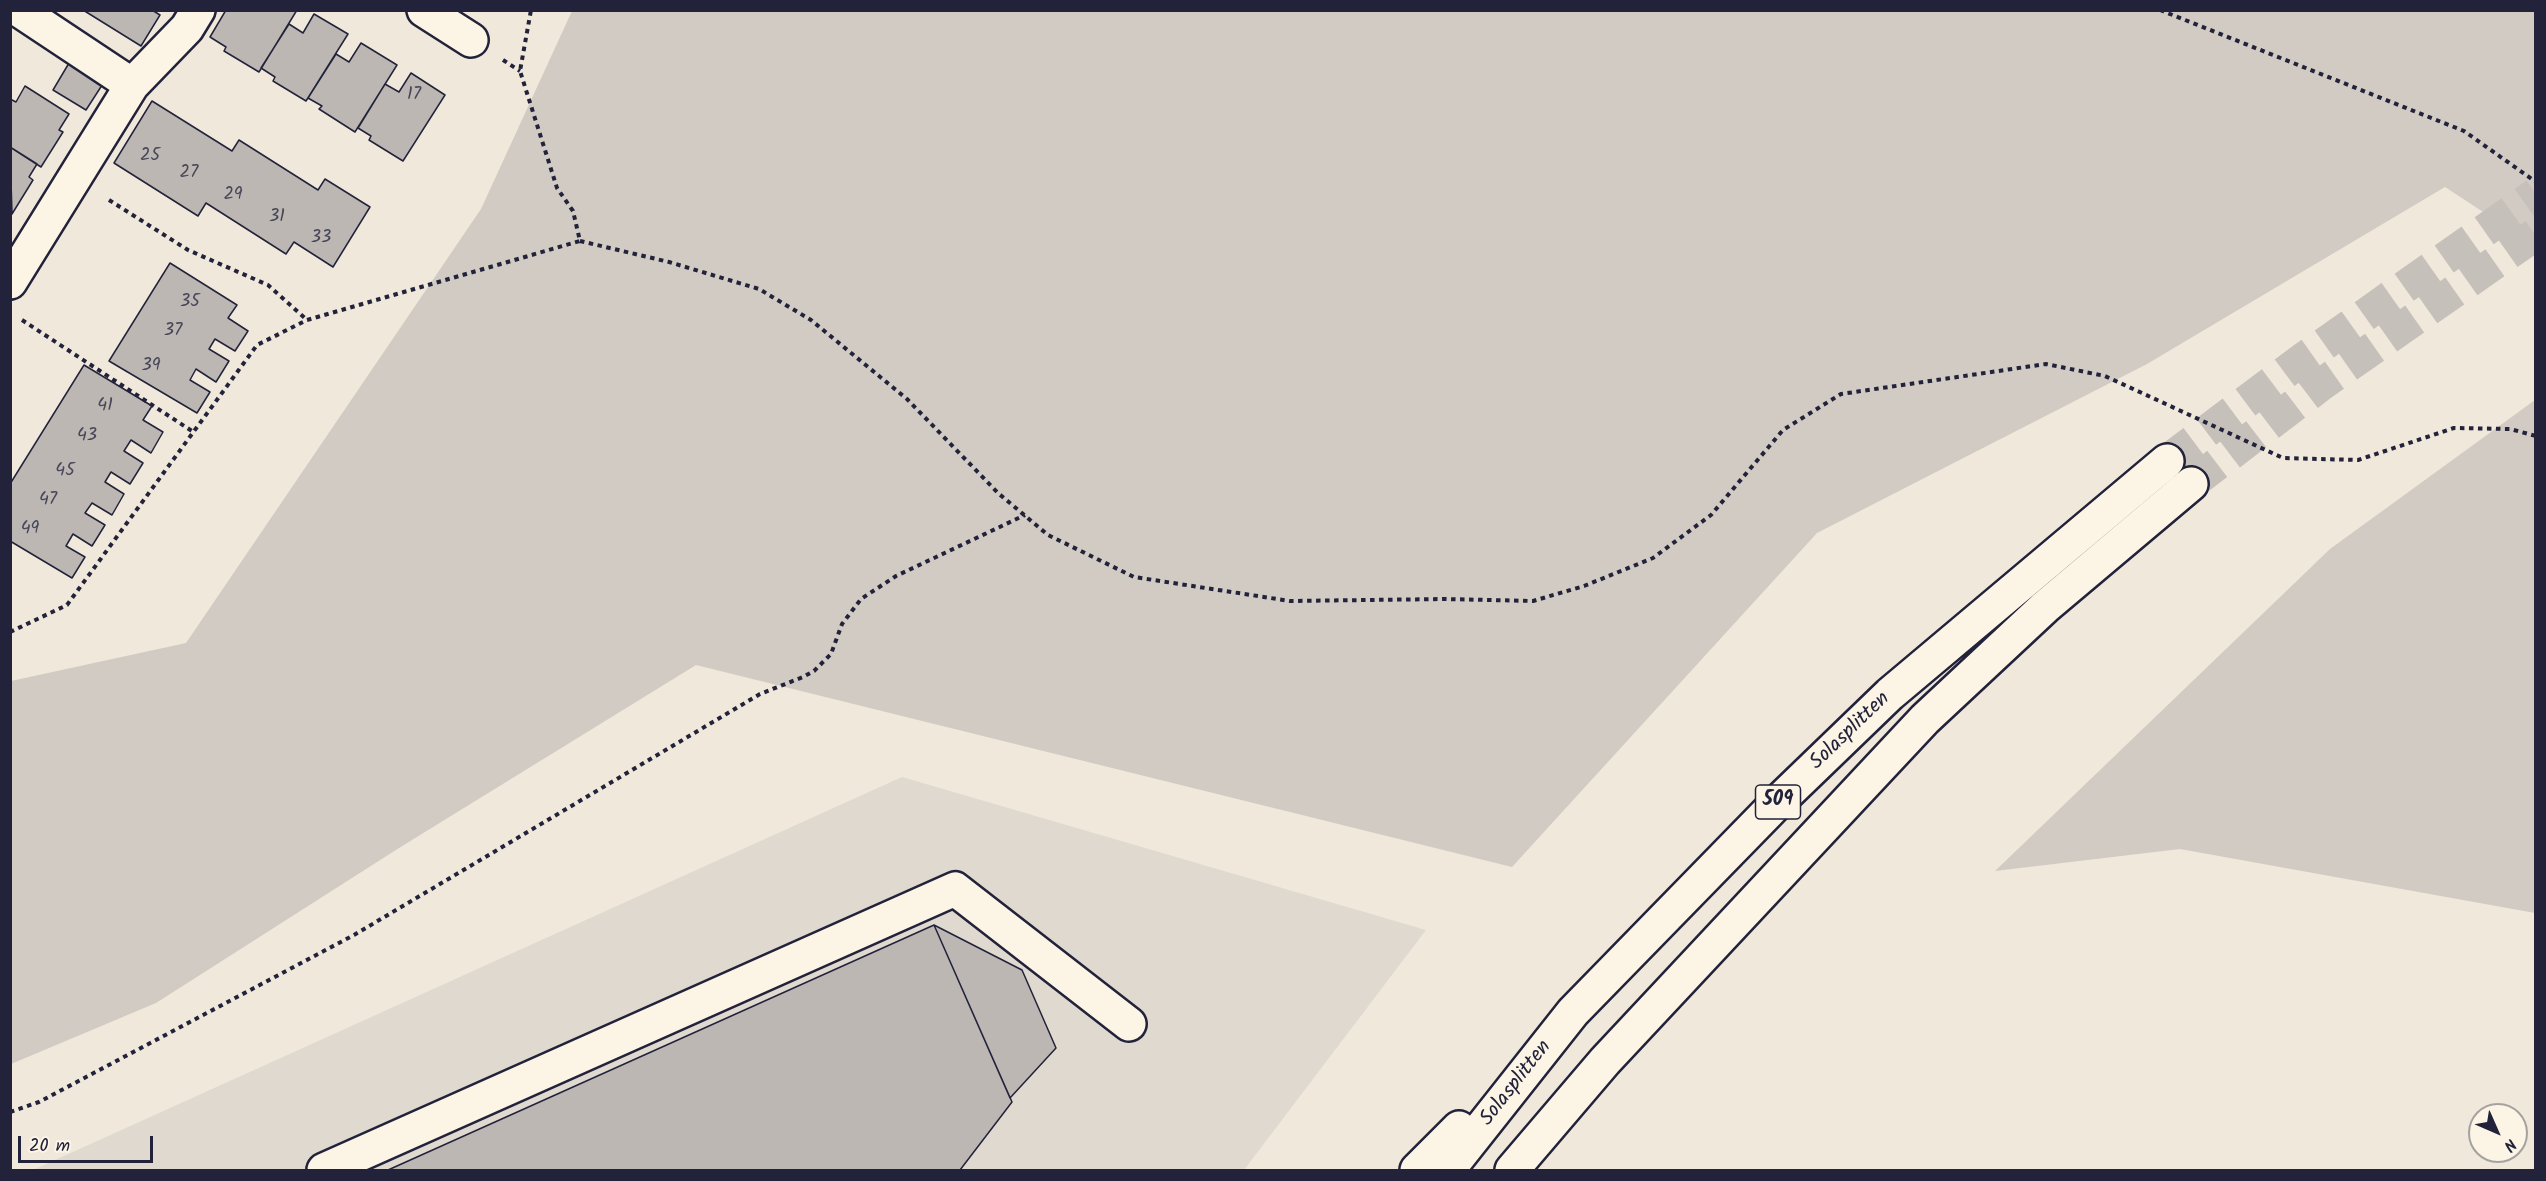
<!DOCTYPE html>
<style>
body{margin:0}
#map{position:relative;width:2546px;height:1181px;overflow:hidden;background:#efe8db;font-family:Kalam,sans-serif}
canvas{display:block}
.frame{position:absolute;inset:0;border:12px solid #22223b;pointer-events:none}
.north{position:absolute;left:2468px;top:1103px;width:60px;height:60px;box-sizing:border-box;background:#fcf5e5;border:2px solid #a5a1a1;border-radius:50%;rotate:135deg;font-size:16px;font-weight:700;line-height:24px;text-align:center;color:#22223b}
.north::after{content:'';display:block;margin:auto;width:21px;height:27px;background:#22223b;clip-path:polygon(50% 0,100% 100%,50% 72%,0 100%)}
.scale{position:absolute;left:18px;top:1136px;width:135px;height:27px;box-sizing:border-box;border:3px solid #22223b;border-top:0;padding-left:8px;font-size:18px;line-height:21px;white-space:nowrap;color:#22223b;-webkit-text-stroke:4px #fcf5e5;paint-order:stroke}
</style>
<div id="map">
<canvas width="2546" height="1181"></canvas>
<div class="frame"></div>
<div class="north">N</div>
<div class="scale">20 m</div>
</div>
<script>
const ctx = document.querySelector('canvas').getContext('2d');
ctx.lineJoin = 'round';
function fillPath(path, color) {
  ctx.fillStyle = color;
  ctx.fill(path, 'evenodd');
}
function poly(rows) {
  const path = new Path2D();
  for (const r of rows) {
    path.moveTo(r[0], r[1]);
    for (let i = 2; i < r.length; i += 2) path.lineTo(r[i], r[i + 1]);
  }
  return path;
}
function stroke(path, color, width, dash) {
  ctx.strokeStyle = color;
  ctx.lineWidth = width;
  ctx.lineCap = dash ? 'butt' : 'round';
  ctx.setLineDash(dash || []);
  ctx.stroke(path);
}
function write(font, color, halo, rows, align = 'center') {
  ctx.font = font + ' Kalam,sans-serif';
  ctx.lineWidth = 6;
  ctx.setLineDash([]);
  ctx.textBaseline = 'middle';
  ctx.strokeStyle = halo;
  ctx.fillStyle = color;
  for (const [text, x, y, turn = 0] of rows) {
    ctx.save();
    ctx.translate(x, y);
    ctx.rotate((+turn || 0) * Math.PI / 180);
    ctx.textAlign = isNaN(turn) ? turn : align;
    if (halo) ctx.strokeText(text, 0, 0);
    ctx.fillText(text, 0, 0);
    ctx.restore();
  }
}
const built = poly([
 [902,777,1426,930,1244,1170,33,1170]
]);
const green = poly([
 [572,11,2535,11,2535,246,2445,187,2147,364,1817,533,1512,867,696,665,399,848,156,1003,11,1064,11,681,186,643,481,209],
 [2535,400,2535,913,2180,849,1995,871,2330,549]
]);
const building = poly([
 [83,10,152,10,160,15,141,46,83,10],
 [226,10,297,10,259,72,224,51,226,47,210,37,226,10],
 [314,14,348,34,306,101,273,81,275,77,261,68,289,24,303,33,314,14],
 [361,43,397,65,355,132,319,109,322,106,308,98,336,54,349,62,361,43],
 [72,58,106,79,86,110,53,90,72,58],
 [411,73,445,95,403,161,369,140,371,136,358,128,385,84,399,92,411,73],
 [25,86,69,114,59,130,63,132,41,167,10,147,10,99,16,102,25,86],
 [152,101,232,151,239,140,318,190,325,179,370,207,333,267,294,242,286,254,206,203,198,216,114,163,152,101],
 [10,147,37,164,29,177,33,180,12,214,10,147],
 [170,263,237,305,228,318,248,331,235,351,215,339,209,349,229,361,216,382,196,369,190,380,210,392,197,413,109,361,170,263],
 [84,365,152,406,143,420,163,432,151,453,131,440,124,451,143,463,130,484,111,472,105,482,124,494,112,515,92,503,85,513,105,525,92,546,73,534,66,546,85,557,72,578,10,541,10,484,84,365],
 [934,925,1022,970,1056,1048,1010,1098,934,925],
 [934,925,1012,1102,960,1170,388,1170,934,925]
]);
const highwayTunnel = poly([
 [2167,461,2303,359,2536,194],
 [2191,484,2322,384,2536,234]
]);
const path = poly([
 [2160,10,2464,131,2536,182],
 [503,60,520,71],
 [109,200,188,250,268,285,307,320],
 [580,241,669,262,759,289,811,320,907,399,998,493,1048,535,1134,577,1290,601,1445,599,1533,601,1584,586,1653,558,1711,515,1783,430,1841,394,2046,364,2105,376,2283,458,2358,460,2454,428,2510,429,2536,436],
 [22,320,195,433],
 [10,632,67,605,257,345,307,320,580,241,573,211,557,188,520,71,531,10],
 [10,1112,39,1102,354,935,760,694,803,677,814,671,831,654,842,624,861,599,896,576,1025,515]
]);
const minor = poly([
 [19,10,132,85],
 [424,10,471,40],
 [10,282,132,85,187,28,198,10],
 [324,1170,955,889,1129,1024]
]);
const highway = poly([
 [1417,1170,1459,1128],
 [1448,1170,1573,1012,1776,804,1890,694,2167,461],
 [1512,1170,1605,1061,1925,719,2045,607,2191,484]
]);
const numberNames = [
 ["17",414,96],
 ["25",150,157],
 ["27",189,174],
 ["29",233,196],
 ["31",277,218],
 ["33",321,239],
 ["35",190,303],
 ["37",173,332],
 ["39",151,367],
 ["41",105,407],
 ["43",87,437],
 ["45",65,472],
 ["47",48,501],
 ["49",30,530]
];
const shields = [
 [1778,802,45]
];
const shieldNames = [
 ["509",1778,802]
];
const streetNames = [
 ["Solasplitten",1851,732,-44],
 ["Solasplitten",1517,1084,-52]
];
fillPath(built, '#e0d9cf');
fillPath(green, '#d1cbc3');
fillPath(building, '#bcb7b3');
stroke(building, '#22223b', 1.5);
stroke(highwayTunnel, '#c6c0bb', 33, [33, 16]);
stroke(minor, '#22223b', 38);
stroke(highway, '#22223b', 38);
stroke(path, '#22223b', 4, [4.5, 4.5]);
stroke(minor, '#fcf5e5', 33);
stroke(highway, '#fcf5e5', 33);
write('18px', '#484759', null, numberNames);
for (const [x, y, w] of shields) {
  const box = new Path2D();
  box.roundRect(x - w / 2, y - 17, w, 34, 4.5);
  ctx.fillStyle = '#fcf5e5';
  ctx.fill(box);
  stroke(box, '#22223b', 1.5);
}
write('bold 20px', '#22223b', null, shieldNames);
write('21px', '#22223b', '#fcf5e5', streetNames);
</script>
